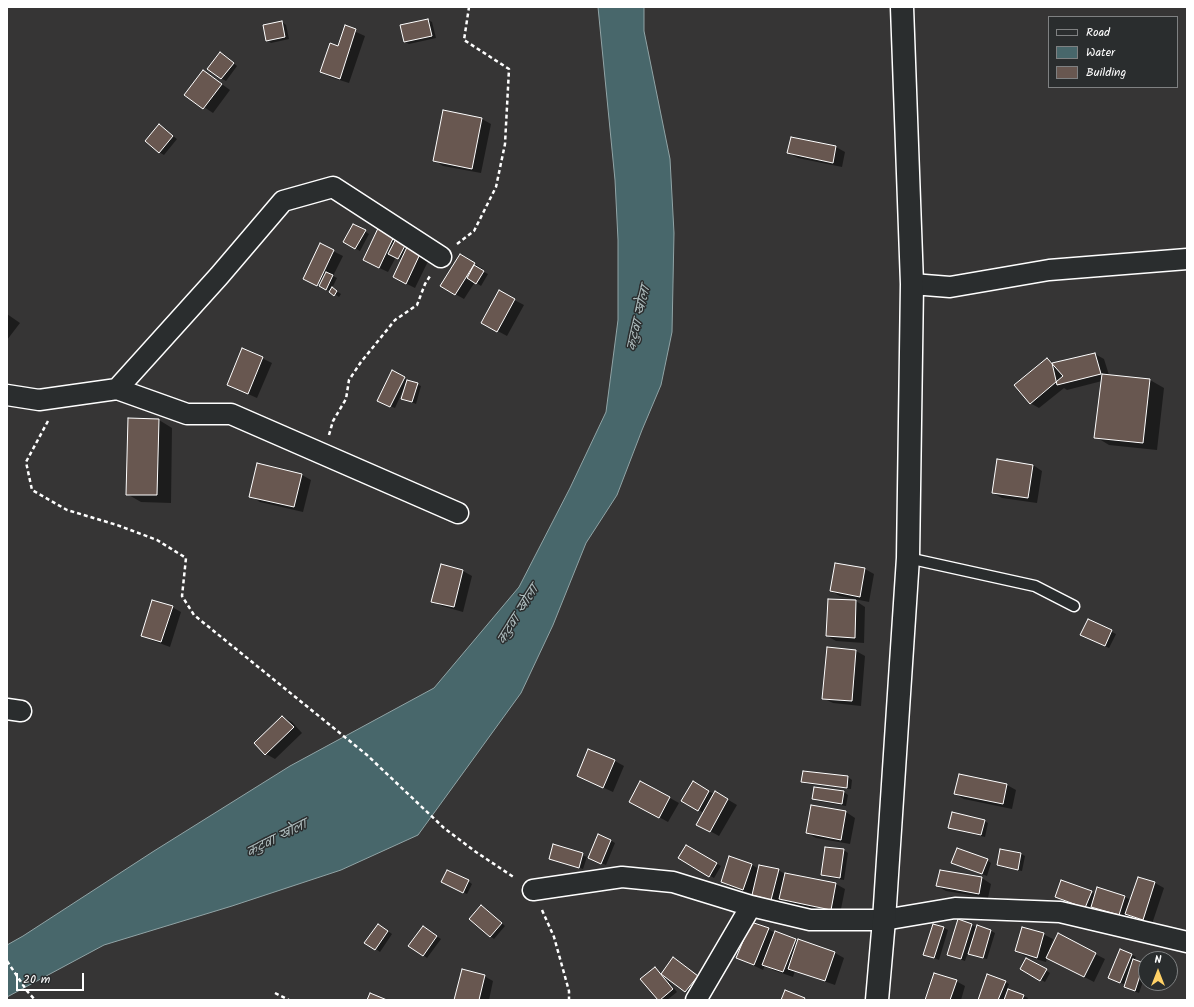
<!DOCTYPE html>
<meta charset="utf-8">
<style>
body{margin:0}
#map{position:relative;width:1194px;height:1007px;overflow:hidden;background:#363535;font-family:Kalam,sans-serif}
canvas{display:block}
.frame{position:absolute;inset:0;border:8px solid #fff;pointer-events:none}
.legend{position:absolute;left:1048px;top:16px;width:130px;height:72px;box-sizing:border-box;background:#2a2d2e;border:1px solid #7f8182;margin:0;padding:5px 7px;list-style:none;font-size:12px;color:#fff}
.legend li{display:flex;align-items:center;gap:8px;height:20px}
.legend b{width:20px;border:1px solid #7f8182}
.north{position:absolute;left:1138px;top:951px;width:40px;height:40px;box-sizing:border-box;background:#2a2d2e;border:1px solid #7f8182;border-radius:50%;rotate:0deg;font-size:11px;font-weight:700;line-height:16px;text-align:center;color:#fff}
.north::after{content:'';display:block;margin:auto;width:14px;height:18px;background:#ffd166;clip-path:polygon(50% 0,100% 100%,50% 72%,0 100%)}
.scale{position:absolute;left:16px;top:973px;width:68px;height:18px;box-sizing:border-box;border:2px solid #fff;border-top:0;padding-left:5px;font-size:12px;line-height:14px;white-space:nowrap;color:#fff;-webkit-text-stroke:3px #2a2d2e;paint-order:stroke}
</style>
<div id="map">
<canvas width="1194" height="1007"></canvas>
<div class="frame"></div>
<ul class="legend">
<li><b style="height:5px;background:#2a2d2e"></b>Road</li>
<li><b style="height:11px;background:#48676b"></b>Water</li>
<li><b style="height:11px;background:#685750"></b>Building</li>
</ul>
<div class="north">N</div>
<div class="scale">20 m</div>
</div>
<script>
const ctx = document.querySelector('canvas').getContext('2d');
ctx.lineJoin = 'round';
function fillPath(path, color) {
  ctx.fillStyle = color;
  ctx.fill(path, 'evenodd');
}
function poly(rows) {
  const path = new Path2D();
  for (const r of rows) {
    path.moveTo(r[0], r[1]);
    for (let i = 2; i < r.length; i += 2) path.lineTo(r[i], r[i + 1]);
  }
  return path;
}
function stroke(path, color, width, dash) {
  ctx.strokeStyle = color;
  ctx.lineWidth = width;
  ctx.lineCap = dash ? 'butt' : 'round';
  ctx.setLineDash(dash || []);
  ctx.stroke(path);
}
function write(font, color, halo, rows, align = 'center') {
  ctx.font = font + ' Kalam,"Playpen Sans Deva",sans-serif';
  ctx.lineWidth = 3;
  ctx.setLineDash([]);
  ctx.textBaseline = 'middle';
  ctx.strokeStyle = halo;
  ctx.fillStyle = color;
  for (const [text, x, y, turn = 0] of rows) {
    ctx.save();
    ctx.translate(x, y);
    ctx.rotate((+turn || 0) * Math.PI / 180);
    ctx.textAlign = isNaN(turn) ? turn : align;
    if (halo) ctx.strokeText(text, 0, 0);
    ctx.fillText(text, 0, 0);
    ctx.restore();
  }
}
const water = poly([
 [598,7,644,7,644,31,670,159,674,233,672,332,661,385,642,430,617,495,586,543,553,625,521,693,418,835,341,870,232,906,104,945,7,997,7,945,23,936,154,851,290,766,434,688,519,587,570,488,606,412,618,320,618,240,615,180,598,7]
]);
const shadow = poly([
 [428,20,432,22,436,38,409,44,405,42],
 [282,22,286,25,289,39,271,43,267,40],
 [345,27,365,36,349,83,330,77,321,72,338,47],
 [225,56,237,66,226,81,221,78],
 [212,77,230,90,213,113,186,95],
 [444,111,482,119,491,124,481,173,443,166,434,160],
 [159,125,177,139,164,155,159,152],
 [836,147,845,152,842,167,798,158,788,153],
 [381,223,436,245,415,288,403,282,402,260,396,257,388,272,373,265],
 [354,225,369,234,360,251,344,242],
 [321,245,343,256,333,276,337,278,332,288,341,294,339,297,330,291,313,284],
 [460,255,483,269,482,271,488,274,481,286,475,282,464,299,441,286],
 [499,292,524,305,507,336,483,323],
 [7,314,20,323,7,340],
 [243,349,272,363,257,398,228,385],
 [1095,354,1104,359,1109,375,1150,380,1164,388,1157,450,1109,445,1096,437,1102,381,1067,390,1064,388,1039,408,1030,403,1047,359,1055,363],
 [404,378,408,381,421,386,416,404,402,398,406,388,404,388,395,408,382,403],
 [159,420,172,428,171,503,141,502,127,494],
 [1033,465,1042,471,1037,503,1002,498,993,493],
 [302,475,311,480,303,512,260,502,251,496],
 [836,564,865,569,874,574,869,602,840,596,831,591],
 [442,565,463,571,472,576,463,612,442,606,432,601],
 [829,600,856,601,865,607,864,643,836,641,827,636],
 [172,607,181,612,170,647,151,640,142,635],
 [1088,620,1116,634,1109,648,1086,637],
 [828,648,856,651,865,656,861,706,833,703,823,698],
 [283,717,292,722,302,733,275,759,266,754],
 [588,750,615,761,624,766,613,792,578,776],
 [804,772,848,777,852,780,851,789,807,784,802,782],
 [641,782,679,803,668,822,639,806],
 [693,783,714,794,715,792,737,805,719,836,697,824,704,813,683,801],
 [1007,785,1016,790,1012,809,964,799,955,794],
 [844,792,848,795,846,806,817,801,813,799],
 [846,812,855,818,850,844,816,838,807,833],
 [984,821,988,823,985,837,953,829,949,827],
 [610,840,615,843,606,865,594,860],
 [554,845,587,857,583,869,550,858],
 [687,846,721,866,714,878,680,858],
 [844,850,848,853,844,880,826,877,822,875],
 [1001,850,1021,854,1025,856,1022,871,1002,867,998,865],
 [987,860,991,863,987,876,952,863],
 [752,865,759,869,778,870,785,874,836,884,845,889,840,914,790,904,781,899,780,904,762,900,753,894,731,887,722,882],
 [940,871,982,878,991,884,988,898,946,891,937,886],
 [1138,878,1155,883,1164,888,1152,924,1130,916,1129,920,1101,911,1096,909,1095,913,1065,902,1056,897,1091,892,1096,895,1098,888,1125,897,1131,900],
 [468,881,472,884,467,894,446,884],
 [481,906,505,926,494,939,490,936],
 [971,925,977,928,991,931,995,933,987,959,974,956,968,952,965,961,948,955],
 [382,927,392,934,380,952,366,942],
 [944,928,948,930,939,960,924,954],
 [768,929,775,933,835,953,844,958,835,985,795,971,793,977,773,970,765,965,763,970,738,958],
 [427,930,441,939,427,958,423,955],
 [1043,934,1053,939,1049,950,1050,951,1058,935,1105,959,1094,982,1047,958,1046,962,1025,956,1016,951],
 [1132,955,1136,957,1134,960,1146,965,1146,973,1139,993,1129,989,1125,987,1126,985,1109,978],
 [674,959,706,982,695,997,664,975,677,992,667,1000,659,1000,655,968,662,974],
 [1026,959,1050,973,1045,982,1021,969],
 [484,976,493,981,489,1000,455,1000],
 [956,981,965,986,961,1000,926,1000],
 [1005,982,1009,984,1007,990,1023,996,1028,998,1027,1000,979,1000]
]);
const building = poly([
 [428,19,432,36,404,42,400,25,428,19],
 [282,21,285,37,266,41,263,25,282,21],
 [345,25,356,29,340,79,320,72,330,43,338,46,345,25],
 [220,52,234,63,221,79,207,69,220,52],
 [203,70,222,84,203,109,184,95,203,70],
 [443,110,482,118,472,169,433,161,443,110],
 [159,124,173,136,159,153,145,141,159,124],
 [791,137,836,146,833,163,787,153,791,137],
 [381,222,397,230,379,268,363,260,381,222],
 [353,224,366,230,355,249,343,242,353,224],
 [400,231,410,236,398,259,388,254,400,231],
 [414,232,427,239,406,284,393,277,414,232],
 [320,243,334,250,317,286,303,279,320,243],
 [460,254,475,263,455,295,440,286,460,254],
 [474,265,484,271,476,284,467,278,474,265],
 [326,272,333,275,326,290,319,286,326,272],
 [332,287,337,291,334,296,329,292,332,287],
 [499,290,515,299,497,332,481,323,499,290],
 [242,348,263,357,248,394,227,385,242,348],
 [1095,353,1101,374,1057,385,1052,363,1095,353],
 [1047,358,1063,376,1030,404,1014,385,1047,358],
 [392,370,405,377,390,407,377,401,392,370],
 [1102,374,1150,379,1143,443,1094,438,1102,374],
 [407,380,418,383,412,402,401,399,407,380],
 [128,418,159,419,157,495,126,495,128,418],
 [997,459,1033,465,1028,498,992,493,997,459],
 [257,463,302,474,294,507,249,497,257,463],
 [835,563,865,568,860,597,830,591,835,563],
 [441,564,463,570,454,607,431,602,441,564],
 [828,599,856,600,855,638,826,636,828,599],
 [152,600,173,606,161,642,141,636,152,600],
 [1088,619,1112,630,1105,646,1080,635,1088,619],
 [827,647,856,650,852,701,822,699,827,647],
 [282,716,294,727,265,755,254,743,282,716],
 [588,749,615,760,603,788,577,776,588,749],
 [803,771,848,776,847,788,801,782,803,771],
 [959,774,1007,784,1003,804,954,794,959,774],
 [640,781,670,797,659,818,629,802,640,781],
 [693,781,709,791,698,811,681,801,693,781],
 [814,787,844,791,842,804,812,799,814,787],
 [715,791,728,799,710,832,696,825,715,791],
 [811,805,846,811,841,840,806,833,811,805],
 [952,812,985,820,981,835,948,828,952,812],
 [598,834,611,840,601,864,588,858,598,834],
 [553,844,583,853,579,868,549,859,553,844],
 [686,845,717,863,709,877,678,858,686,845],
 [825,847,844,849,840,878,821,875,825,847],
 [957,848,988,859,982,874,951,863,957,848],
 [1000,849,1021,853,1018,870,997,865,1000,849],
 [729,856,752,864,743,890,721,882,729,856],
 [759,865,779,869,771,900,752,895,759,865],
 [447,870,469,880,463,893,441,882,447,870],
 [940,870,982,877,979,894,936,886,940,870],
 [785,873,836,883,831,910,779,899,785,873],
 [1138,877,1155,882,1143,920,1125,914,1138,877],
 [1061,880,1092,891,1085,908,1055,897,1061,880],
 [1097,887,1125,896,1119,915,1091,907,1097,887],
 [481,905,502,923,490,937,469,919,481,905],
 [958,919,972,924,961,959,947,955,958,919],
 [751,922,769,928,754,965,736,958,751,922],
 [378,924,388,931,375,950,364,943,378,924],
 [933,924,944,927,934,958,923,955,933,924],
 [977,925,991,930,983,958,968,954,977,925],
 [423,926,437,936,423,956,408,946,423,926],
 [1022,927,1044,933,1037,958,1015,951,1022,927],
 [775,931,796,939,783,972,762,965,775,931],
 [1058,933,1096,953,1084,977,1046,958,1058,933],
 [798,939,835,952,825,981,788,969,798,939],
 [1120,949,1132,954,1120,983,1108,978,1120,949],
 [673,957,698,976,685,992,661,974,673,957],
 [1026,958,1047,969,1040,981,1020,969,1026,958],
 [1133,959,1144,963,1135,991,1124,987,1133,959],
 [655,967,673,989,660,1000,658,1000,640,979,655,967],
 [462,969,485,975,479,1000,454,1000,462,969],
 [934,973,957,980,950,1000,925,1000,934,973],
 [987,974,1006,981,998,1000,978,1000,987,974],
 [1008,989,1024,995,1022,1000,1004,1000,1008,989],
 [785,990,805,998,804,1000,781,1000,785,990],
 [370,993,387,1000,367,1000,370,993]
]);
const path = poly([
 [457,244,474,231,496,187,505,144,509,69,464,40,469,7],
 [48,421,26,462,32,490,67,510,117,525,157,540,186,558,182,596,194,615,367,755,444,828,476,852,515,878],
 [329,435,333,421,346,399,349,380,361,362,395,320,417,305,425,284,430,276],
 [542,910,554,937,569,991,569,1000],
 [7,961,27,991,35,1000],
 [275,993,289,1000]
]);
const lane = poly([
 [908,558,1035,586,1074,606]
]);
const street = poly([
 [912,284,950,287,1049,270,1187,259],
 [117,389,219,276,283,201,333,187,441,257],
 [7,395,39,400,117,389,187,414,231,414,458,513],
 [7,709,21,711],
 [533,890,622,877,673,882,751,906],
 [696,1000,751,906,810,920,884,920,955,908,1060,912,1187,942]
]);
const primary = poly([
 [877,1000,884,920,908,558,912,284,902,7]
]);
const waterNames = [
 ["कटुवा खोला",640,319,-77],
 ["कटुवा खोला",519,616,-58],
 ["कटुवा खोला",277,840,-27]
];
fillPath(water, '#48676b');
stroke(water, '#91a4a6', 1);
fillPath(shadow, '#0007');
fillPath(building, '#685750');
stroke(building, '#fff', 1);
stroke(lane, '#fff', 13);
stroke(street, '#fff', 23);
stroke(primary, '#fff', 25);
stroke(path, '#fff', 2.5, [4, 3]);
stroke(lane, '#2a2d2e', 10);
stroke(street, '#2a2d2e', 20);
stroke(primary, '#2a2d2e', 22);
write('italic 14px', '#adbbbc', '#2a2d2e', waterNames);
</script>
